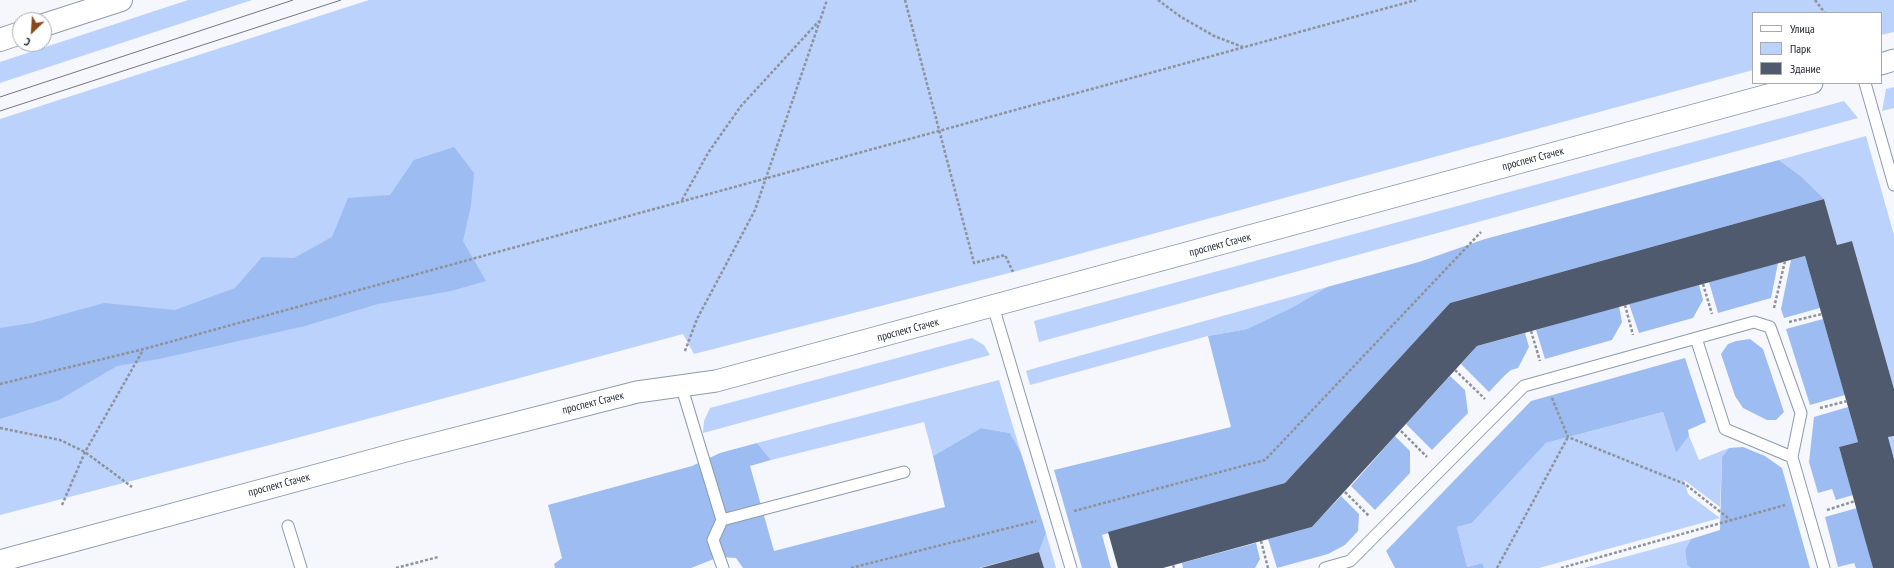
<!DOCTYPE html>
<meta charset="utf-8">
<style>
body{margin:0}
#map{position:relative;width:1894px;height:568px;overflow:hidden;background:#f5f7fc;font-family:"PT Sans Narrow",sans-serif}
canvas{display:block}
.legend{position:absolute;left:1752px;top:12px;width:130px;height:72px;box-sizing:border-box;background:#fff;border:1px solid #a7a9ac;margin:0;padding:5px 7px;list-style:none;font-size:12px;color:#222730}
.legend li{display:flex;align-items:center;gap:8px;height:20px}
.legend b{width:20px;border:1px solid #a7a9ac}
.north{position:absolute;left:12px;top:12px;width:40px;height:40px;box-sizing:border-box;background:#fff;border:1px solid #a7a9ac;border-radius:50%;rotate:205deg;font-size:11px;font-weight:700;line-height:16px;text-align:center;color:#222730}
.north::after{content:'';display:block;margin:auto;width:14px;height:18px;background:#894616;clip-path:polygon(50% 0,100% 100%,50% 72%,0 100%)}
</style>
<div id="map">
<canvas width="1894" height="568"></canvas>
<ul class="legend">
<li><b style="height:5px;background:#fff"></b>Улица</li>
<li><b style="height:11px;background:#bad2fc"></b>Парк</li>
<li><b style="height:11px;background:#4f5a6e"></b>Здание</li>
</ul>
<div class="north">С</div>
</div>
<script>
const ctx = document.querySelector('canvas').getContext('2d');
ctx.lineJoin = 'round';
function fillPath(path, color) {
  ctx.fillStyle = color;
  ctx.fill(path, 'evenodd');
}
function poly(rows) {
  const path = new Path2D();
  for (const r of rows) {
    path.moveTo(r[0], r[1]);
    for (let i = 2; i < r.length; i += 2) path.lineTo(r[i], r[i + 1]);
  }
  return path;
}
function stroke(path, color, width, dash) {
  ctx.strokeStyle = color;
  ctx.lineWidth = width;
  ctx.lineCap = dash ? 'butt' : 'round';
  ctx.setLineDash(dash || []);
  ctx.stroke(path);
}
function write(font, color, halo, rows, align = 'center') {
  ctx.font = font + ' "PT Sans Narrow",sans-serif';
  ctx.lineWidth = 4;
  ctx.setLineDash([]);
  ctx.textBaseline = 'middle';
  ctx.strokeStyle = halo;
  ctx.fillStyle = color;
  for (const [text, x, y, turn = 0] of rows) {
    ctx.save();
    ctx.translate(x, y);
    ctx.rotate((+turn || 0) * Math.PI / 180);
    ctx.textAlign = isNaN(turn) ? turn : align;
    if (halo) ctx.strokeText(text, 0, 0);
    ctx.fillText(text, 0, 0);
    ctx.restore();
  }
}
const green = poly([
 [188,0,252,0,0,83,0,62],
 [369,0,1894,0,1894,32,1881,35,1881,13,1753,13,1753,70,1013,272,694,354,683,334,289,440,0,515,0,119],
 [1894,87,1894,108,1882,111,1886,89],
 [1844,101,1858,118,1039,342,1034,321],
 [1866,136,1894,235,1894,389,1852,241,1837,245,1824,199,1802,177,1779,160],
 [1327,287,1293,307,1247,329,1208,336,1030,385,1026,371,1032,369],
 [972,338,984,345,990,355,703,433,704,421,710,408],
 [999,380,1021,453,1010,433,981,428,933,456,924,422,771,460,757,443],
 [1663,412,1676,453,1689,436,1699,460,1729,448,1722,457,1720,507,1684,480,1688,494,1720,518,1539,568,1484,568,1483,563,1467,567,1457,527,1472,523,1546,443],
 [1894,436,1894,459,1888,437],
 [1046,533,1056,568,1044,568,1039,552],
 [1691,539,1685,550,1687,565,1691,568,1584,568]
]);
const forest = poly([
 [454,147,474,173,471,205,463,241,486,281,451,291,378,304,305,326,159,359,117,366,59,400,0,419,0,328,32,323,104,303,175,310,235,288,262,257,294,258,332,237,348,198,390,195,414,160],
 [1779,160,1802,177,1824,199,1450,303,1285,483,1102,535,1111,568,1082,568,1054,470,1231,427,1208,336,1247,329,1293,307,1327,287,1419,262,1485,239],
 [1805,256,1820,308,1784,318,1781,309,1791,260],
 [1778,263,1771,298,1718,313,1709,282],
 [1699,285,1703,300,1693,318,1639,333,1629,304],
 [1619,306,1622,322,1612,340,1545,359,1536,330],
 [1823,319,1845,395,1810,405,1786,329],
 [1525,333,1529,347,1518,368,1511,370,1505,375,1489,392,1461,364,1477,346],
 [1750,339,1763,349,1784,412,1776,420,1767,420,1743,408,1735,396,1721,354,1728,344,1736,341],
 [1685,358,1706,422,1688,430,1689,436,1676,453,1663,412,1546,443,1472,523,1457,527,1467,567,1483,563,1484,568,1395,568,1386,551,1531,401],
 [1450,376,1465,390,1468,413,1432,450,1406,424],
 [1848,407,1858,442,1839,447,1853,495,1836,500,1832,489,1818,493,1809,462,1814,417],
 [981,428,1010,433,1021,453,1046,533,1039,552,979,568,743,568,736,558,719,557,691,568,555,568,554,564,562,558,548,505,692,466,720,453,757,443,771,460,750,466,774,551,945,507,933,456],
 [1395,436,1410,451,1410,473,1375,510,1351,486],
 [1743,447,1765,456,1782,468,1810,568,1691,568,1687,565,1685,550,1691,539,1720,530,1722,457,1729,448],
 [1341,496,1359,514,1358,531,1345,545,1328,554,1277,568,1268,539,1312,527],
 [1857,508,1873,568,1856,568,1854,563,1838,567,1825,517],
 [1256,543,1260,559,1255,568,1183,568,1182,563]
]);
const building = poly([
 [1824,199,1837,245,1852,241,1894,389,1894,436,1888,437,1894,459,1894,568,1873,568,1839,447,1858,442,1805,256,1477,346,1312,527,1163,568,1118,568,1108,532,1285,483,1450,303],
 [1039,552,1044,568,981,568]
]);
const path = poly([
 [905,0,974,263,1005,255,1013,272],
 [1158,0,1181,17,1214,36,1243,47],
 [1815,0,1825,13],
 [682,200,708,153,741,106,819,21],
 [1703,284,1712,314],
 [1625,305,1633,335],
 [1774,308,1785,261],
 [1789,322,1822,314],
 [1531,331,1540,361],
 [685,351,697,319,755,210,827,0],
 [1455,370,1485,399],
 [0,384,144,349,1416,0],
 [1552,398,1568,437,1685,484,1732,521],
 [1820,408,1847,401],
 [0,428,60,440,85,452,132,487],
 [1401,431,1427,457],
 [1345,492,1369,516],
 [62,505,85,452,143,350],
 [1827,510,1855,501],
 [1074,511,1265,460,1481,232],
 [1261,541,1268,568],
 [1173,565,1174,568],
 [396,568,438,557],
 [851,568,1036,521],
 [1497,568,1568,437],
 [1561,568,1785,505]
]);
const lane = poly([
 [1865,83,1894,185],
 [993,306,1071,568],
 [1696,338,1725,429,1792,457],
 [681,385,722,520,904,472],
 [722,520,713,540,723,568],
 [288,526,301,568],
 [1325,568,1350,561,1524,386,1754,322,1770,327,1801,413,1792,457,1824,568]
]);
const street = poly([
 [1881,64,1894,60],
 [0,561,402,452,637,392,716,381,1812,83]
]);
const primary = poly([
 [44,25,121,0],
 [0,40,20,33]
]);
const tram = poly([
 [0,97,293,0],
 [0,111,341,0]
]);
const streetNames = [
 ["проспект Стачек",1533,159,-15],
 ["проспект Стачек",1220,245,-15],
 ["проспект Стачек",908,330,-15],
 ["проспект Стачек",593,403,-14],
 ["проспект Стачек",279,485,-15]
];
fillPath(green, '#bad2fc');
fillPath(forest, '#9dbcf2');
fillPath(building, '#4f5a6e');
stroke(lane, '#8d9aaf', 13);
stroke(street, '#8d9aaf', 23);
stroke(primary, '#8d9aaf', 24);
stroke(path, '#8e9299', 2.5, [3, 2]);
stroke(lane, '#fff', 11);
stroke(street, '#fff', 21);
stroke(primary, '#fff', 22);
stroke(tram, '#74777f', 1);
write('11px', '#222730', '#fff', streetNames);
</script>
